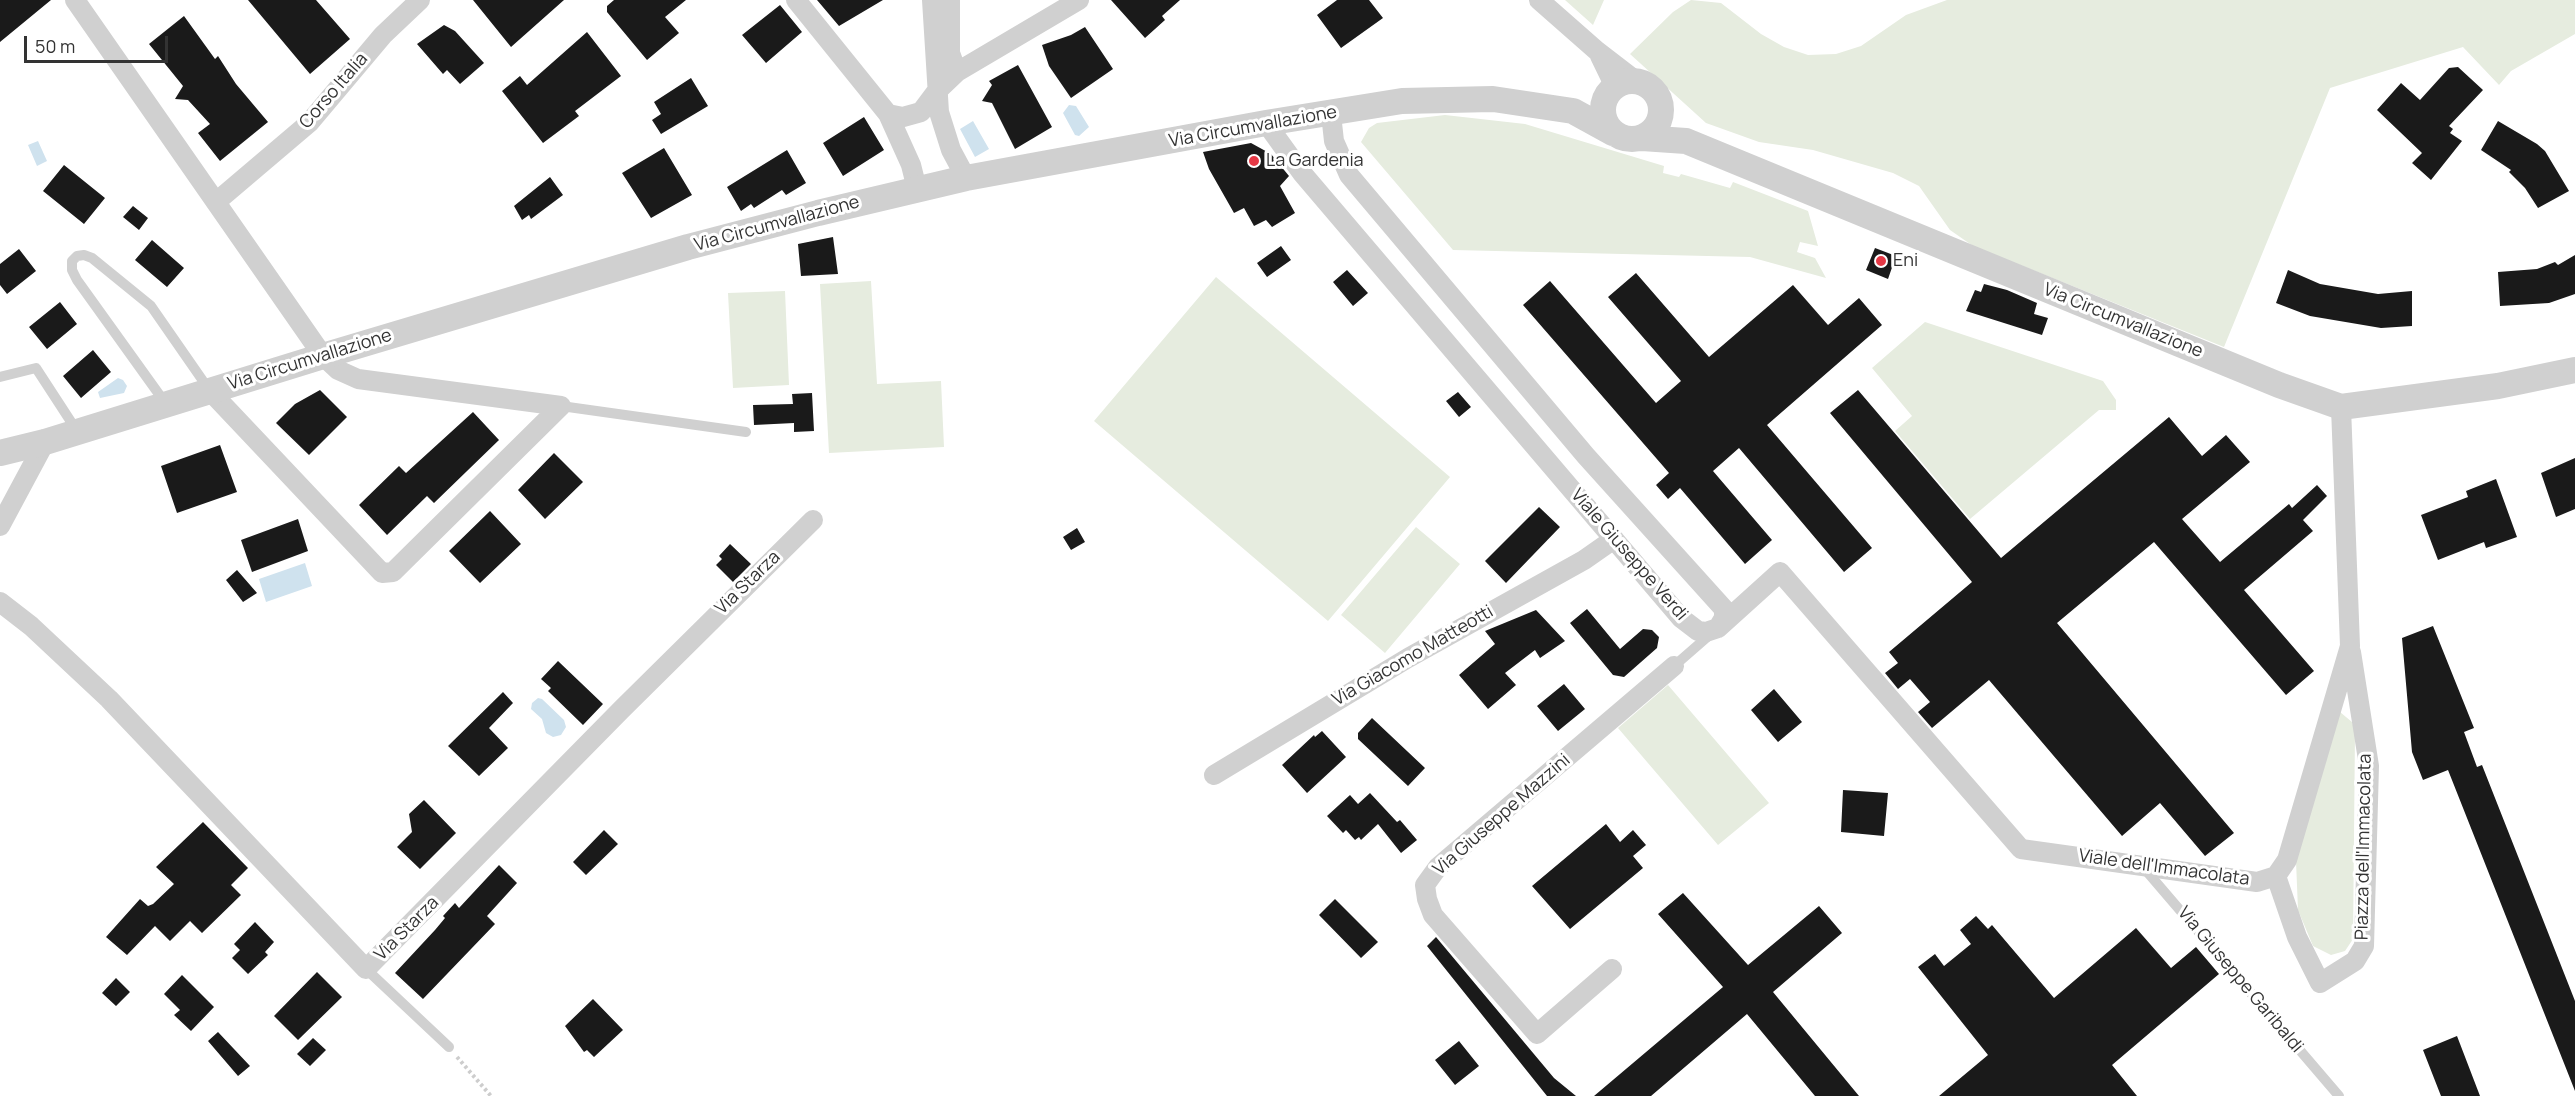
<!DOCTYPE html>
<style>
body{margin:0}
#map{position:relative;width:2575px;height:1096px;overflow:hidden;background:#fff;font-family:Manrope,sans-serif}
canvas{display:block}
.scale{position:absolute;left:24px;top:36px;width:144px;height:27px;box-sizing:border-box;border:3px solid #333;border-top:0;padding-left:8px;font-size:18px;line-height:21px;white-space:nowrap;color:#333;-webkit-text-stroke:4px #fff;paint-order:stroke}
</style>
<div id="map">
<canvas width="2575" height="1096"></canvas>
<div class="scale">50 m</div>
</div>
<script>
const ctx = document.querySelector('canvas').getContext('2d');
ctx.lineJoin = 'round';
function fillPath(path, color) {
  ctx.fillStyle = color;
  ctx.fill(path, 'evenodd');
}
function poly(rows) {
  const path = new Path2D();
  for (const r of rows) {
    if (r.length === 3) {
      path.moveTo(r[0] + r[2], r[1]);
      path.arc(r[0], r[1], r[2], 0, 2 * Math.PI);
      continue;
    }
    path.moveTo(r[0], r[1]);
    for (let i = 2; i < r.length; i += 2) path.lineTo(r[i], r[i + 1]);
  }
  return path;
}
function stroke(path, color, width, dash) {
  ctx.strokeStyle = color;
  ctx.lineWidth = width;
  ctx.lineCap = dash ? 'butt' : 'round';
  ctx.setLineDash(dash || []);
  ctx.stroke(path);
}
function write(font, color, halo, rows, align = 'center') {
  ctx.font = font + ' Manrope,sans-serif';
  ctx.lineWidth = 6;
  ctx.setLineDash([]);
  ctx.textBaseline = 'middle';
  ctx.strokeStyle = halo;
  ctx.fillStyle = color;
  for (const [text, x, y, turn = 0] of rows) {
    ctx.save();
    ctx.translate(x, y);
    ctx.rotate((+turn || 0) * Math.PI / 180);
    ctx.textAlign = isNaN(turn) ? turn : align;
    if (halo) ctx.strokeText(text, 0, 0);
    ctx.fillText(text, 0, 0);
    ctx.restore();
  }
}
const green = poly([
 [1565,0,1604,0,1593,25],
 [1691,0,1721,3,1761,34,1784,47,1808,55,1836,54,1861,46,1906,15,1947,0,2575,0,2575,34,2511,71,2499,85,2463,47,2330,88,2224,347,1973,246,1950,230,1919,186,1893,173,1813,150,1759,142,1706,123,1630,54,1673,12],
 [1445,115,1525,124,1664,166,1663,173,1679,177,1681,174,1730,188,1733,182,1808,211,1818,246,1800,242,1797,252,1815,258,1826,278,1750,257,1453,250,1361,142,1369,128,1377,123],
 [1216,277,1450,477,1328,621,1094,421],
 [871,281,877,384,941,381,944,447,829,453,820,284],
 [785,291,789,385,733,388,728,293],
 [1925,322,2103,381,2116,400,2116,410,2099,410,1970,519,1895,431,1912,416,1872,368],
 [1416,527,1460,564,1385,653,1341,615],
 [1668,685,1769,803,1718,845,1618,728],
 [2340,712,2352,722,2355,732,2353,939,2345,951,2331,955,2313,946,2298,910,2296,861]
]);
const water = poly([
 [1069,105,1076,106,1089,127,1079,136,1075,135,1063,113],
 [973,121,989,149,975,157,960,129],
 [38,141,47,161,37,166,28,145],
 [118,378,123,380,127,386,124,393,100,398,98,392],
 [305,563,312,586,266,602,259,579],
 [538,698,542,699,564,720,566,727,561,735,553,737,546,733,542,719,531,709,532,703]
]);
const building = poly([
 [0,0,51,0,0,42],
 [248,0,316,0,350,39,310,74],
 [473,0,564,0,511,47],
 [614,0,686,0,665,17,679,33,647,60,607,12,607,6],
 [817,0,883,0,839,26],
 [1111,0,1180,0,1162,16,1165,20,1145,38],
 [1337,0,1369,0,1383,18,1341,48,1317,15],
 [780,5,802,32,766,63,742,35],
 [184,16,215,59,218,56,236,84,268,122,220,161,198,133,210,124,188,100,175,99,183,86,149,44],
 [444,25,455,31,484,63,460,84,447,70,443,74,417,44],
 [1085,27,1113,69,1071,98,1049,66,1042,45,1071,35],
 [587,32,621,76,575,111,579,116,543,143,502,91,520,76,527,85],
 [1018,65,1052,127,1015,149,992,103,982,101,992,85,989,81],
 [2458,67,2483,90,2449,126,2453,129,2450,133,2462,141,2431,180,2412,163,2422,153,2377,110,2401,83,2420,100,2449,68],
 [691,78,708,106,661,134,652,120,661,114,654,102],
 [864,117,884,150,843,176,823,143],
 [2498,121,2537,144,2545,151,2569,191,2538,208,2525,188,2509,172,2511,170,2481,150],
 [1251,143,1271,154,1289,176,1280,186,1295,213,1272,227,1266,220,1254,226,1244,208,1234,213,1209,169,1203,152],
 [664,148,692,195,651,218,622,173],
 [787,150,806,183,786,195,782,190,754,208,751,204,741,211,727,187],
 [64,165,105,198,84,224,43,191],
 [550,177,563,195,531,219,529,215,522,220,514,206],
 [133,206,148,218,139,230,123,217],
 [833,237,838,274,801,276,798,244],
 [152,240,184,268,167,287,135,260],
 [1281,246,1291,260,1267,277,1257,263],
 [1875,248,1896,256,1888,279,1866,270],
 [19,249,36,271,7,294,0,285,0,264],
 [2575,255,2575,294,2549,303,2500,306,2498,272,2537,269,2555,262,2558,265],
 [1347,270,1368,293,1353,306,1333,282],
 [2288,270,2320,284,2378,294,2412,291,2412,326,2381,328,2310,316,2276,303],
 [1636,273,1709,357,1793,285,1828,325,1859,298,1882,325,1767,425,1872,548,1844,572,1739,448,1713,471,1772,540,1745,564,1680,488,1668,499,1656,485,1669,473,1663,466,1523,305,1550,281,1656,403,1681,381,1608,297],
 [1984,284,2007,290,2037,303,2034,314,2048,318,2042,335,1966,311,1975,290,1981,292],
 [60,302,77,324,47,349,29,327],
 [93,350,111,372,81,398,63,376],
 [320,390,347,417,309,455,276,423,295,404],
 [1858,390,2001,558,2169,417,2202,456,2226,435,2250,462,2182,519,2220,562,2289,504,2292,508,2317,485,2327,496,2303,520,2313,531,2244,590,2314,671,2286,695,2154,542,2057,623,2234,833,2205,856,2160,803,2122,836,1989,680,1932,728,1918,712,1930,702,1910,679,1898,689,1885,673,1898,663,1889,652,1972,582,1830,413],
 [1458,392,1471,407,1459,417,1446,401],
 [812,393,814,431,794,432,794,423,754,425,753,405,793,404,792,394],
 [473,412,499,440,434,503,427,496,387,535,359,505,399,466,406,473],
 [220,445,237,492,177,513,161,466],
 [554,453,583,482,545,519,518,490],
 [2575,458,2575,509,2556,517,2541,473],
 [2496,479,2517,537,2486,548,2484,542,2438,560,2421,515,2468,497,2466,491],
 [1539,507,1560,527,1506,583,1485,561],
 [490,511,521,544,480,583,449,551],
 [298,519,308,551,252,572,241,540],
 [1077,528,1085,542,1071,550,1063,537],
 [730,544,751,564,733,582,716,565,722,559,719,556],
 [237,570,257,593,243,602,226,580],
 [1587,609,1620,649,1643,629,1652,630,1659,637,1657,648,1624,677,1613,675,1570,623],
 [1536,610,1565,641,1540,658,1535,650,1505,673,1516,685,1488,709,1459,675,1495,644,1485,631],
 [2433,626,2474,728,2464,732,2477,767,2482,765,2575,1001,2575,1091,2448,770,2423,780,2412,752,2402,638],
 [558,661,603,704,583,725,548,691,551,688,541,679],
 [1564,684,1585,709,1558,731,1537,706],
 [1774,689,1802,722,1778,742,1751,710],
 [503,692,513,703,489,728,508,748,479,776,448,746],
 [1372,718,1425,768,1408,786,1358,739,1358,733],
 [1322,731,1346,757,1307,793,1282,765,1314,735,1315,737],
 [1843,790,1888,793,1884,836,1841,832],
 [1370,793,1397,822,1400,820,1417,840,1401,853,1378,824,1361,840,1359,837,1355,840,1346,830,1343,833,1327,816,1350,795,1358,804],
 [424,800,456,833,420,869,397,847,412,832,409,814],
 [203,822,248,868,231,885,241,895,202,933,190,921,170,941,155,926,127,955,106,937,140,899,148,906,153,904,174,884,156,867],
 [1606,824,1620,842,1633,830,1646,845,1633,856,1643,868,1570,929,1532,886],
 [604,830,618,844,586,875,573,862],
 [499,865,517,883,487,916,495,924,423,999,395,973,435,930,445,918,443,916,455,903,459,908],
 [1683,893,1748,965,1819,906,1842,933,1773,992,1859,1096,1815,1096,1747,1014,1651,1096,1594,1096,1723,987,1658,914],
 [1335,899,1378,942,1361,958,1319,915],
 [1976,916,1988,929,1992,925,2054,998,2136,928,2171,968,2196,947,2219,974,2112,1065,2137,1096,1939,1096,1988,1055,1918,967,1935,954,1944,966,1971,944,1960,930],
 [255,922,274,942,265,952,268,955,248,974,232,958,240,950,234,944],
 [1436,937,1554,1078,1576,1096,1547,1096,1427,946],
 [317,972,342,997,298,1040,274,1016],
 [182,975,214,1007,191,1031,174,1015,180,1010,164,994],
 [116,978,130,992,116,1006,102,993],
 [593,999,623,1030,594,1057,587,1050,584,1052,565,1026],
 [218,1032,250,1066,238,1076,208,1041],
 [2457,1036,2480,1096,2441,1096,2423,1050],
 [313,1038,326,1050,310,1066,297,1054],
 [1459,1041,1479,1066,1455,1085,1435,1060]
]);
const path = poly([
 [457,1057,491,1096]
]);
const service = poly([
 [0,377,36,368,77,431],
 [166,404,77,280,72,270,72,261,77,256,84,255,92,258,151,306,210,391],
 [561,406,746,432],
 [1674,666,1713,632],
 [2143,867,2339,1096],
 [366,969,449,1047]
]);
const minor = poly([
 [75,0,323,356,338,370,358,379,561,406],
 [796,0,888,114,911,165,917,189],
 [932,0,939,112,951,150,966,178],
 [950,0,950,53,957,72],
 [1539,0,1597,51,1636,81],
 [1600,56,1615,87],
 [888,114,903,117,921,112,936,92,957,72,1079,0],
 [1266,123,1302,173,1681,618,1698,631,1706,632,1718,628,1724,618,1724,609,1586,456,1349,175,1334,141,1331,114],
 [216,202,309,123,383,35,420,0],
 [210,391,382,573,393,572,561,406],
 [0,526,45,442],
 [0,602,31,626,109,699,366,969,622,709,813,520],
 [1718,628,1780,572,2021,849,2257,882,2276,876,2287,860,2350,646,2341,407],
 [1214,775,1408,658,1584,560,1614,539],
 [2276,876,2297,937,2320,983,2355,961,2364,946,2369,766,2351,652],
 [1612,969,1537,1034,1433,915,1427,899,1425,885,1438,867,1674,666]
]);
const tertiary = poly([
 [1632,110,29],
 [1642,138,1686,141,2279,385,2341,407,2498,386,2575,370],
 [0,453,45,442,323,356,688,247,818,213,966,178,1266,123,1402,101,1493,99,1573,111,1613,133]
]);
const markers = [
 [1254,161,6,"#e63946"],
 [1881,261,6,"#e63946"]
];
const streetNames = [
 ["Corso Italia",334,91,-49],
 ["Via Circumvallazione",1253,127,-10],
 ["Via Circumvallazione",777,224,-15],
 ["Via Circumvallazione",2123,321,22],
 ["Via Circumvallazione",310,360,-17],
 ["Viale Giuseppe Verdi",1629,555,49],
 ["Via Starza",748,583,-44],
 ["Via Giacomo Matteotti",1413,656,-30],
 ["Via Giuseppe Mazzini",1502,815,-41],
 ["Piazza dell'Immacolata",2364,847,-89],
 ["Viale dell'Immacolata",2164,868,8],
 ["Via Starza",407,929,-45],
 ["Via Giuseppe Garibaldi",2240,980,50]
];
const poiNames = [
 ["La Gardenia",1266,161],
 ["Eni",1893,261]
];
fillPath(green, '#e6ecdf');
fillPath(water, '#cfe2ee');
fillPath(building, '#1a1a1a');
stroke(path, '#cdcdcd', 4, [3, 3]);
stroke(service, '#d0d0d0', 10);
stroke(minor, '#d0d0d0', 20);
stroke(tertiary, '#d0d0d0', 26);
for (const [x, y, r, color] of markers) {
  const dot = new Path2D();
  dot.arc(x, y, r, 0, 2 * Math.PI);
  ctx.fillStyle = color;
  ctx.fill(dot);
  stroke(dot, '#fff', 2);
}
write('18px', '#333', '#fff', streetNames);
write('18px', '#333', '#fff', poiNames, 'left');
</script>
